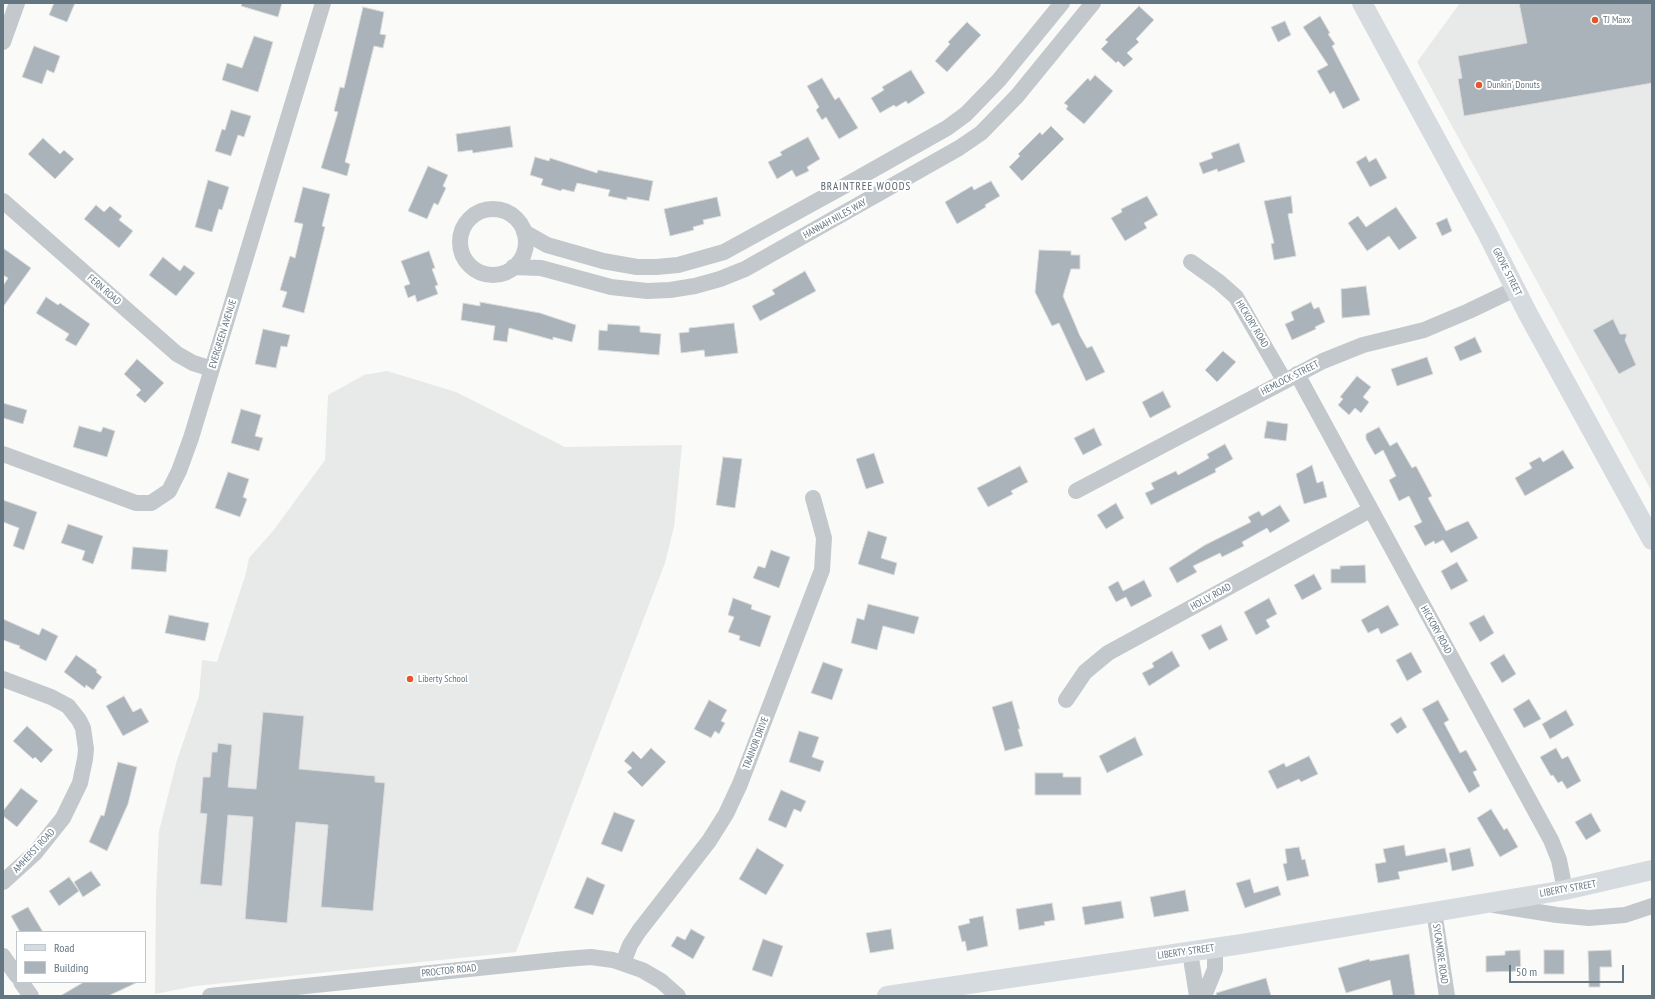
<!DOCTYPE html>
<style>
body{margin:0}
#map{position:relative;width:1655px;height:999px;overflow:hidden;background:#fafaf8;font-family:"PT Sans Narrow",sans-serif}
canvas{display:block}
.frame{position:absolute;inset:0;border:4px solid #657683;pointer-events:none}
.legend{position:absolute;left:16px;top:931px;width:130px;height:52px;box-sizing:border-box;background:#fff;border:1px solid #c1c8cd;margin:0;padding:5px 7px;list-style:none;font-size:12px;color:#657683}
.legend li{display:flex;align-items:center;gap:8px;height:20px}
.legend b{width:20px;border:1px solid #c1c8cd}
.scale{position:absolute;left:1509px;top:965px;width:115px;height:18px;box-sizing:border-box;border:2px solid #657683;border-top:0;padding-left:5px;font-size:12px;line-height:14px;white-space:nowrap;color:#657683;-webkit-text-stroke:3px #fff;paint-order:stroke}
</style>
<div id="map">
<canvas width="1655" height="999"></canvas>
<div class="frame"></div>
<ul class="legend">
<li><b style="height:5px;background:#d6dbdf"></b>Road</li>
<li><b style="height:11px;background:#aab3b9"></b>Building</li>
</ul>
<div class="scale">50 m</div>
</div>
<script>
const ctx = document.querySelector('canvas').getContext('2d');
ctx.lineJoin = 'round';
function fillPath(path, color) {
  ctx.fillStyle = color;
  ctx.fill(path, 'evenodd');
}
function poly(rows) {
  const path = new Path2D();
  for (const r of rows) {
    if (r.length === 3) {
      path.moveTo(r[0] + r[2], r[1]);
      path.arc(r[0], r[1], r[2], 0, 2 * Math.PI);
      continue;
    }
    path.moveTo(r[0], r[1]);
    for (let i = 2; i < r.length; i += 2) path.lineTo(r[i], r[i + 1]);
  }
  return path;
}
function stroke(path, color, width, dash) {
  ctx.strokeStyle = color;
  ctx.lineWidth = width;
  ctx.lineCap = dash ? 'butt' : 'round';
  ctx.setLineDash(dash || []);
  ctx.stroke(path);
}
function write(font, color, halo, rows, align = 'center') {
  ctx.font = font + ' "PT Sans Narrow",sans-serif';
  ctx.lineWidth = 4;
  ctx.setLineDash([]);
  ctx.textBaseline = 'middle';
  ctx.strokeStyle = halo;
  ctx.fillStyle = color;
  for (const [text, x, y, turn = 0] of rows) {
    ctx.save();
    ctx.translate(x, y);
    ctx.rotate((+turn || 0) * Math.PI / 180);
    ctx.textAlign = isNaN(turn) ? turn : align;
    if (halo) ctx.strokeText(text, 0, 0);
    ctx.fillText(text, 0, 0);
    ctx.restore();
  }
}
const built = poly([
 [1460,3,1652,3,1652,492,1417,62],
 [387,371,456,392,565,447,682,445,674,527,665,563,516,952,196,986,155,994,156,895,159,831,177,760,199,696,202,660,217,662,246,573,249,558,273,531,325,460,328,395,364,375]
]);
const building = poly([
 [54,3,75,3,67,22,49,15,54,3],
 [242,3,282,3,278,17,241,6,242,3],
 [1519,3,1652,3,1652,83,1464,116,1458,79,1462,78,1458,56,1527,43,1519,3],
 [1139,6,1154,20,1136,39,1139,42,1127,53,1133,59,1124,67,1118,61,1116,63,1101,49,1108,42,1105,40,1139,6],
 [363,7,384,12,380,34,386,35,383,48,374,46,345,162,350,164,347,176,321,168,338,112,334,111,340,87,344,88,363,7],
 [1320,16,1330,33,1328,34,1335,44,1332,46,1360,100,1343,109,1334,91,1330,94,1317,71,1328,65,1303,27,1320,16],
 [1285,21,1291,35,1278,42,1271,27,1285,21],
 [967,22,981,35,947,72,935,61,950,44,948,42,967,22],
 [254,36,273,42,258,92,222,80,227,63,242,68,254,36],
 [34,46,60,56,54,73,47,70,42,84,22,77,34,46],
 [911,70,925,93,908,104,906,101,896,107,894,105,880,113,871,98,884,90,882,87,911,70],
 [1095,75,1113,91,1084,124,1066,109,1068,106,1064,103,1088,78,1090,81,1095,75],
 [822,78,835,100,839,97,858,128,839,139,826,117,822,120,816,110,819,107,807,86,822,78],
 [231,110,251,116,244,137,238,135,231,156,215,151,222,129,225,130,231,110],
 [510,126,513,147,473,153,472,150,458,152,456,134,510,126],
 [1051,126,1064,139,1022,181,1009,167,1020,156,1018,154,1040,132,1042,135,1051,126],
 [808,137,820,159,807,167,809,171,796,177,792,170,777,179,768,162,782,155,780,152,808,137],
 [43,138,60,154,64,150,74,159,55,179,28,154,43,138],
 [1239,143,1245,162,1218,172,1217,169,1203,174,1199,163,1213,158,1211,153,1239,143],
 [1366,156,1369,162,1376,158,1387,178,1370,187,1356,162,1366,156],
 [535,157,549,161,550,158,597,173,598,170,653,181,649,201,627,197,627,200,608,196,610,190,577,183,574,192,562,189,561,191,541,185,543,179,530,175,535,157],
 [428,166,448,175,443,186,446,188,438,205,434,203,427,219,408,211,428,166],
 [208,180,229,187,222,210,219,209,212,232,195,227,208,180],
 [991,181,1000,196,985,205,986,207,957,224,945,202,972,186,974,190,991,181],
 [303,187,330,194,322,226,325,227,304,313,282,307,287,292,280,290,290,256,295,258,303,224,294,222,303,187],
 [1147,196,1158,215,1144,223,1147,228,1125,241,1111,218,1122,212,1121,209,1147,196],
 [1291,196,1293,213,1288,214,1296,256,1274,260,1271,244,1274,243,1264,201,1291,196],
 [717,197,721,216,703,220,704,224,693,227,694,230,670,236,664,209,717,197],
 [96,205,104,212,110,206,122,216,119,220,133,231,119,248,84,219,96,205],
 [1396,207,1417,238,1399,250,1389,236,1367,251,1348,223,1358,216,1366,227,1396,207],
 [1447,218,1452,231,1442,236,1436,223,1447,218],
 [3,248,31,268,3,307,3,286,8,278,3,275,3,248],
 [1039,250,1071,251,1071,255,1080,255,1080,269,1071,269,1063,296,1080,336,1087,348,1092,346,1105,372,1086,381,1059,323,1052,326,1035,292,1039,250],
 [429,251,435,268,432,269,438,285,435,286,438,294,417,302,415,295,408,298,404,286,410,284,401,261,429,251],
 [163,257,180,271,184,265,195,273,176,296,149,275,163,257],
 [805,271,816,291,760,321,752,306,775,294,772,290,805,271],
 [1366,286,1370,315,1342,318,1341,289,1366,286],
 [46,297,58,305,60,303,90,324,76,346,65,340,69,334,36,313,46,297],
 [480,302,540,313,576,325,572,342,553,337,553,340,509,328,507,342,493,340,495,326,461,320,463,303,480,306,480,302],
 [1311,302,1314,309,1319,307,1325,322,1315,327,1316,329,1292,340,1285,324,1294,320,1291,312,1311,302],
 [1613,319,1620,334,1627,334,1625,340,1636,365,1619,374,1593,330,1613,319],
 [734,323,738,353,705,357,704,350,681,353,679,333,689,332,689,328,734,323],
 [608,324,640,326,640,332,661,334,659,355,598,350,599,330,607,331,608,324],
 [263,329,290,335,287,347,281,346,276,368,255,364,263,329],
 [1475,337,1482,352,1460,361,1454,347,1475,337],
 [1223,351,1236,362,1217,382,1205,370,1223,351],
 [1427,357,1433,374,1397,386,1391,369,1427,357],
 [137,359,164,383,145,403,136,395,141,390,124,374,137,359],
 [1357,376,1371,387,1363,397,1369,402,1361,413,1355,408,1349,415,1338,405,1343,399,1340,397,1357,376],
 [1163,391,1171,407,1150,418,1142,402,1163,391],
 [3,403,27,410,23,424,3,418,3,403],
 [241,409,261,415,255,436,263,438,259,451,231,443,241,409],
 [1267,421,1288,424,1286,441,1264,438,1267,421],
 [79,426,101,432,103,427,115,431,107,457,73,447,79,426],
 [1379,427,1390,446,1397,442,1412,468,1416,466,1432,496,1428,498,1446,531,1468,521,1478,538,1451,553,1443,540,1435,544,1434,541,1425,546,1414,526,1422,522,1409,496,1399,501,1389,480,1396,476,1383,450,1375,455,1366,439,1366,434,1379,427],
 [1094,428,1102,445,1083,455,1074,438,1094,428],
 [1225,444,1233,459,1215,469,1216,472,1151,505,1145,493,1154,489,1151,483,1176,471,1178,475,1209,458,1207,454,1225,444],
 [1563,450,1574,468,1525,496,1515,478,1532,468,1529,463,1540,457,1543,462,1563,450],
 [874,453,884,483,866,489,856,459,874,453],
 [723,457,742,459,735,508,716,505,723,457],
 [1312,465,1317,483,1323,481,1327,497,1304,504,1296,474,1312,465],
 [1020,466,1028,482,1011,491,1013,494,988,507,977,488,1020,466],
 [228,472,249,479,243,497,247,499,240,517,215,508,228,472],
 [3,500,37,512,24,550,13,546,19,528,3,522,3,500],
 [1116,503,1124,518,1106,529,1097,515,1116,503],
 [1280,505,1290,521,1270,533,1267,528,1242,542,1244,546,1222,557,1220,553,1193,566,1197,572,1177,583,1169,568,1205,545,1251,522,1248,517,1259,511,1262,516,1280,505],
 [68,524,103,536,93,564,82,560,85,551,61,543,68,524],
 [868,531,887,537,881,558,897,563,894,575,858,564,868,531],
 [133,547,168,550,166,572,131,569,133,547],
 [771,550,790,557,779,588,753,578,758,566,765,568,771,550],
 [1457,562,1468,581,1451,590,1441,571,1457,562],
 [1365,565,1366,583,1331,583,1331,569,1340,569,1340,566,1365,565],
 [1314,574,1322,589,1302,600,1294,585,1314,574],
 [1144,580,1152,596,1131,607,1126,597,1116,602,1108,587,1118,581,1123,591,1144,580],
 [733,598,752,605,751,609,771,616,760,647,739,640,740,636,728,632,734,617,728,615,733,598],
 [1269,598,1277,614,1266,620,1270,627,1256,635,1244,612,1269,598],
 [868,604,919,617,914,634,883,626,877,650,851,643,857,618,864,620,868,604],
 [1388,605,1399,625,1381,634,1378,628,1368,633,1361,620,1388,605],
 [169,615,209,623,205,641,165,633,169,615],
 [1484,615,1494,633,1480,642,1469,623,1484,615],
 [3,619,39,635,42,628,58,636,46,661,19,648,20,646,3,640,3,619],
 [1221,625,1228,640,1209,650,1201,635,1221,625],
 [1172,651,1180,666,1149,686,1142,673,1154,667,1152,663,1172,651],
 [1411,652,1422,672,1407,681,1396,660,1411,652],
 [1504,654,1516,674,1502,683,1490,663,1504,654],
 [76,655,97,670,96,672,102,677,93,690,86,685,85,688,64,672,76,655],
 [823,662,843,669,832,700,811,693,823,662],
 [124,696,133,712,141,708,149,722,123,736,106,706,124,696],
 [1529,699,1541,719,1524,728,1513,709,1529,699],
 [709,700,727,710,721,721,725,723,719,734,715,731,711,738,694,729,709,700],
 [1438,700,1449,720,1444,723,1460,753,1466,750,1477,770,1473,772,1480,786,1469,793,1422,709,1438,700],
 [1012,701,1020,729,1018,729,1023,746,1005,751,992,707,1012,701],
 [1566,710,1574,725,1550,739,1542,724,1566,710],
 [263,712,304,716,299,769,375,776,375,782,385,783,373,911,321,907,328,825,296,822,287,923,245,919,253,817,228,815,222,886,200,884,207,814,200,813,203,777,210,777,212,752,217,752,218,743,232,745,228,787,256,789,263,712],
 [1401,717,1407,727,1397,734,1390,724,1401,717],
 [27,726,53,750,41,763,35,757,33,759,13,741,27,726],
 [799,731,819,737,812,757,824,761,820,772,789,762,799,731],
 [1135,737,1143,755,1107,773,1099,756,1135,737],
 [651,748,666,762,642,787,627,772,632,768,624,761,633,751,641,759,651,748],
 [1556,748,1562,759,1568,756,1581,781,1567,789,1562,781,1558,783,1553,775,1551,776,1540,757,1556,748],
 [1309,756,1318,774,1301,782,1299,779,1277,789,1268,771,1284,763,1286,767,1309,756],
 [118,762,137,767,128,804,107,851,89,842,101,815,104,816,118,762],
 [1035,773,1063,773,1063,777,1081,777,1081,795,1035,795,1035,773],
 [21,788,38,801,17,827,3,816,3,811,21,788],
 [781,790,806,801,801,812,794,809,786,828,768,820,781,790],
 [1491,809,1504,830,1507,828,1518,847,1500,857,1477,818,1491,809],
 [614,812,635,820,622,852,601,844,614,812],
 [1591,813,1601,831,1586,840,1575,822,1591,813],
 [1404,845,1406,856,1445,848,1448,862,1398,872,1400,879,1378,883,1375,864,1386,862,1383,849,1404,845],
 [1299,847,1302,860,1305,859,1309,876,1287,881,1283,864,1287,863,1285,849,1299,847],
 [757,848,784,865,766,895,739,879,757,848],
 [1470,848,1474,866,1452,871,1449,853,1470,848],
 [91,871,101,885,83,897,74,882,91,871],
 [69,877,79,891,59,906,49,891,69,877],
 [587,877,605,885,593,915,574,908,587,877],
 [1250,879,1254,893,1278,886,1281,895,1245,908,1236,883,1250,879],
 [1185,890,1189,911,1154,917,1150,897,1185,890],
 [1121,901,1124,918,1085,925,1082,907,1121,901],
 [1052,903,1055,920,1044,922,1045,925,1019,930,1016,909,1052,903],
 [28,907,43,932,20,932,11,916,28,907],
 [983,916,988,946,967,951,965,941,962,942,958,926,970,923,969,919,983,916],
 [691,929,705,937,693,959,671,946,677,936,685,940,691,929],
 [891,929,894,949,870,953,866,933,891,929],
 [763,939,783,946,772,977,752,970,763,939],
 [1520,950,1521,971,1486,972,1486,956,1505,955,1505,951,1520,950],
 [1544,950,1564,950,1564,974,1544,974,1544,950],
 [1611,950,1612,967,1600,967,1600,987,1589,987,1588,951,1611,950],
 [1409,954,1415,995,1393,996,1390,980,1346,993,1338,968,1369,959,1370,961,1409,954],
 [1266,978,1271,996,1217,996,1216,993,1266,978],
 [84,982,138,982,108,996,60,996,84,982]
]);
const minor = poly([
 [3,42,17,3],
 [3,201,177,354,193,363,212,369],
 [493,242,33],
 [524,232,547,245,603,261,637,267,656,267,678,265,724,252,846,185,947,128,966,114,999,80,1062,3],
 [1191,262,1219,282,1236,297,1284,380],
 [513,267,541,268,611,287,647,291,670,290,695,286,720,279,745,269,959,148,981,133,1017,96,1093,3],
 [1297,374,1551,840,1559,860,1565,890],
 [3,454,136,503,151,503,169,491,179,471,191,438,323,3],
 [1076,491,1323,361,1363,345,1424,330,1469,311,1515,289],
 [3,679,51,697,68,706,79,720,83,728,86,749,85,759,80,783,63,818,35,853,3,882],
 [1066,700,1085,672,1108,653,1370,510],
 [1494,905,1557,915,1589,918,1625,915,1652,906],
 [1434,911,1447,996],
 [1190,952,1197,996],
 [3,956,17,976],
 [623,963,630,945,639,931,709,841,726,814,740,784,822,570,824,538,813,498],
 [21,982,31,996],
 [210,996,565,959,591,957,613,960,642,970,661,981,678,996],
 [1204,996,1215,969,1215,948]
]);
const major = poly([
 [1362,3,1487,233,1528,314,1652,540],
 [887,996,1242,944,1565,890,1652,870]
]);
const markers = [
 [1595,20,4,"#e4572e"],
 [1479,85,4,"#e4572e"],
 [410,679,4,"#e4572e"]
];
const poiNames = [
 ["TJ Maxx",1603,20],
 ["Dunkin' Donuts",1487,85],
 ["Liberty School",418,679]
];
const streetNames = [
 ["HANNAH NILES WAY",835,219,-29],
 ["GROVE STREET",1507,272,63],
 ["FERN ROAD",104,290,41],
 ["HICKORY ROAD",1252,324,59],
 ["EVERGREEN AVENUE",223,334,-73],
 ["HEMLOCK STREET",1290,378,-27],
 ["HOLLY ROAD",1211,597,-29],
 ["HICKORY ROAD",1436,630,61],
 ["TRAINOR DRIVE",756,743,-69],
 ["AMHERST ROAD",34,851,-47],
 ["LIBERTY STREET",1568,889,-10],
 ["LIBERTY STREET",1186,952,-8],
 ["SYCAMORE ROAD",1440,954,82],
 ["PROCTOR ROAD",449,971,-6]
];
const neighbourhoodNames = [
 ["BRAINTREE WOODS",866,187]
];
fillPath(built, '#e8e9e9');
fillPath(building, '#aab3b9');
stroke(building, '#dcdcda', 1);
stroke(minor, '#c3c8cc', 16);
stroke(major, '#d6dbdf', 20);
for (const [x, y, r, color] of markers) {
  const dot = new Path2D();
  dot.arc(x, y, r, 0, 2 * Math.PI);
  ctx.fillStyle = color;
  ctx.fill(dot);
  stroke(dot, '#fff', 1.5);
}
write('10px', '#657683', '#fff', poiNames, 'left');
write('10px', '#657683', '#fff', streetNames);
ctx.letterSpacing = '1px';
write('11px', '#57646e', '#fff', neighbourhoodNames);
ctx.letterSpacing = '0px';
</script>
